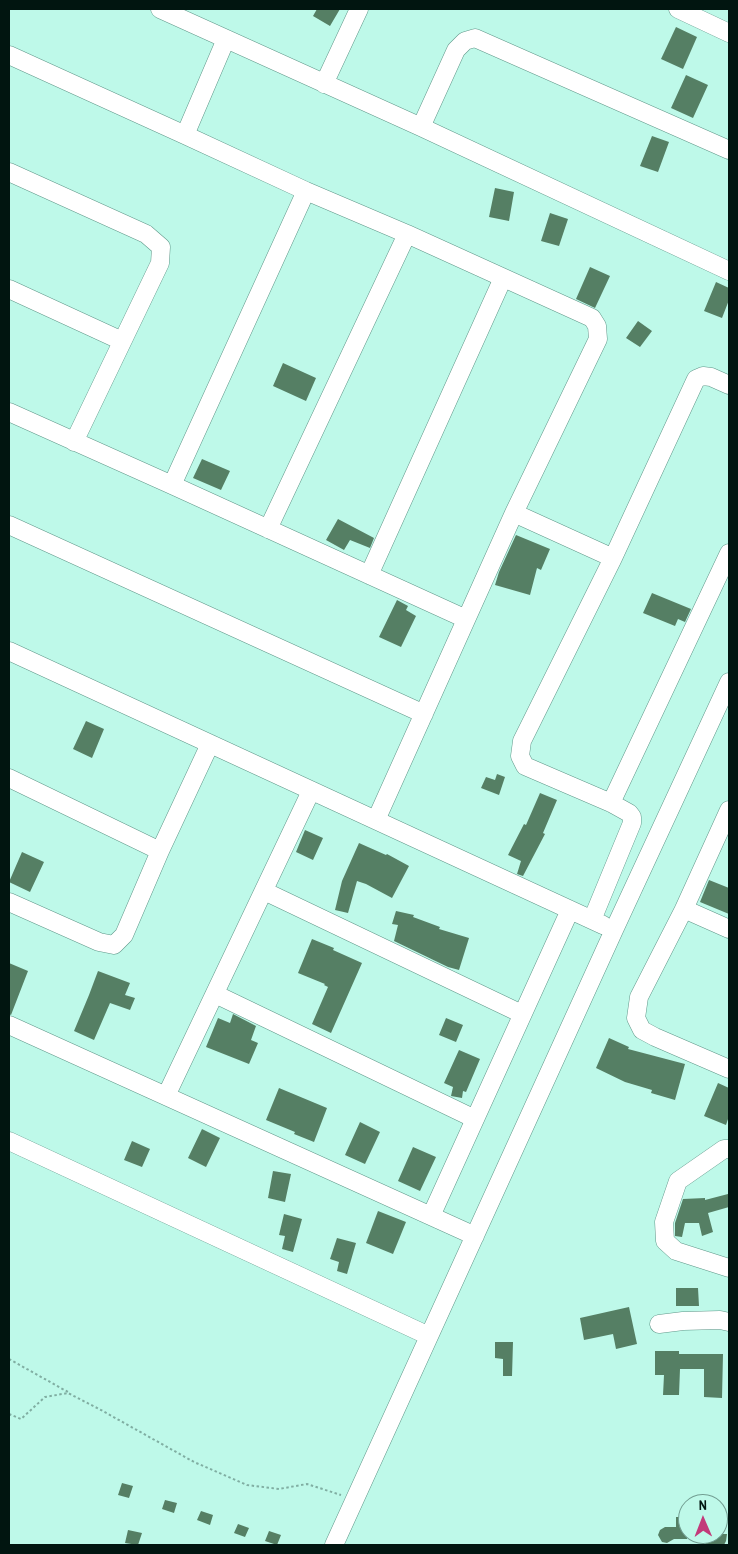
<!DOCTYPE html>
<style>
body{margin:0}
#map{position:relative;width:738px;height:1554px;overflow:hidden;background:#bef9e9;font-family:"Archivo Narrow",sans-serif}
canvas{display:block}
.frame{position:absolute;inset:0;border:10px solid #011510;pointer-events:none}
.north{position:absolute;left:678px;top:1494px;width:50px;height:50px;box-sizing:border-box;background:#bef9e9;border:1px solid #729e92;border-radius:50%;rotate:359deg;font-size:14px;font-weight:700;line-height:20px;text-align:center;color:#011510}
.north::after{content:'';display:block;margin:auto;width:18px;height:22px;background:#c23b7a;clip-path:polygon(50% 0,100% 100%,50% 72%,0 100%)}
</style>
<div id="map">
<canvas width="738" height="1554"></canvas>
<div class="frame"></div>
<div class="north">N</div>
</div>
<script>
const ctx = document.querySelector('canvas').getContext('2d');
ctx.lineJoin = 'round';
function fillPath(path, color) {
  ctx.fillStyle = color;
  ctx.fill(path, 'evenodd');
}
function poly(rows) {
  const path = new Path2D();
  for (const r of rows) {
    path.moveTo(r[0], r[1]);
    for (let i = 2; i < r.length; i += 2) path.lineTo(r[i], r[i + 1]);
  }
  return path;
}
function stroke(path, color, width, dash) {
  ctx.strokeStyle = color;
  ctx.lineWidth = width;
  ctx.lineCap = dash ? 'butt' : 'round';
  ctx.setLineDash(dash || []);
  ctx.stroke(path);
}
const building = poly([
 [317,9,340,9,330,26,313,16],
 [676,27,697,37,683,69,661,59],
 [686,75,708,85,693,118,671,108],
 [652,136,669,142,658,172,640,166],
 [495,188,514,192,509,221,489,217],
 [550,213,568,219,559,246,541,241],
 [590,267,610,276,595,308,576,299],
 [716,282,729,288,729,300,722,318,704,311],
 [638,321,652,331,640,347,626,338],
 [283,363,316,378,306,401,273,386],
 [202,459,230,471,221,490,193,478],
 [338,519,374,538,370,548,350,540,344,550,326,540],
 [516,535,550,549,541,570,537,568,530,595,495,585,499,572],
 [652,593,691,609,685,622,678,619,675,626,643,613],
 [397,600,408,606,406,610,416,616,401,647,379,637],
 [86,721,104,729,92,758,73,749],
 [497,774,505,777,499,795,481,788,486,777,495,780],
 [540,793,557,800,543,833,545,834,523,876,517,874,521,861,508,855,524,824,526,825],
 [305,830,323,838,313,860,296,852],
 [359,843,386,855,387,854,409,866,392,898,366,884,357,881,348,913,335,910,342,881],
 [22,852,44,862,30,892,9,882],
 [709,880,729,888,729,914,700,902],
 [396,911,414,915,413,917,440,927,439,929,469,938,459,970,448,967,394,941,398,925,392,924],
 [312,939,334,948,333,950,362,963,331,1033,312,1024,328,987,324,985,325,984,298,973],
 [9,963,28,971,11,1015,9,1014],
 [98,971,130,983,125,995,135,998,130,1010,110,1003,94,1040,74,1031,89,995],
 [233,1014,256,1026,251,1040,258,1043,249,1064,206,1047,218,1018,230,1023],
 [446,1018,463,1025,456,1042,439,1035],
 [609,1038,629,1047,628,1049,685,1064,675,1100,651,1093,652,1090,625,1082,596,1068],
 [459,1050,480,1059,466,1092,463,1091,462,1098,451,1096,453,1087,444,1083],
 [718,1083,729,1088,729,1116,726,1125,704,1116],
 [279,1088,327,1108,314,1142,294,1134,295,1132,266,1120],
 [360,1122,380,1132,365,1164,345,1155],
 [202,1129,220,1138,206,1167,188,1158],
 [132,1141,150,1149,142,1167,124,1160],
 [413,1147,436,1157,420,1191,398,1181],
 [273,1171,291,1174,285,1202,268,1198],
 [728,1194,729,1207,708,1213,713,1232,702,1236,699,1223,685,1223,682,1237,675,1236,675,1223,683,1199,705,1198,705,1200],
 [378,1211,406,1222,393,1254,366,1243],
 [284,1214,302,1219,293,1252,282,1249,285,1236,279,1235],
 [337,1238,356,1243,347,1274,337,1271,339,1262,330,1259],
 [676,1288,698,1288,699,1306,676,1306],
 [629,1307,637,1344,616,1349,613,1334,584,1340,580,1318],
 [495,1342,513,1342,512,1376,503,1376,503,1359,495,1358],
 [655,1351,679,1351,679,1354,723,1354,722,1398,704,1397,704,1369,680,1369,679,1395,663,1395,664,1375,655,1375],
 [122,1483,133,1486,129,1498,118,1495],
 [165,1500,177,1503,174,1513,162,1509],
 [201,1511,213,1515,210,1525,197,1520],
 [676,1517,688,1517,687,1539,674,1539,667,1543,662,1542,658,1535,660,1530,665,1527,676,1527],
 [238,1524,249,1528,245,1537,234,1533],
 [128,1530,142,1533,138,1545,125,1543],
 [269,1531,281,1535,277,1545,265,1541],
 [702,1534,727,1534,726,1541,724,1545,706,1545]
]);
const path = poly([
 [9,1359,68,1392],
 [9,1414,21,1419,45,1397,68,1393,101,1410,194,1462,247,1485,279,1489,307,1484,341,1495]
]);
const minor = poly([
 [160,9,421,127,729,271],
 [678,9,729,33],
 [9,55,185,135,306,191,407,234,592,318,597,326,598,339,514,513,376,820],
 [324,84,359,9],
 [421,127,456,50,465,41,475,38,729,150],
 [185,135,226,39],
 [9,172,146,234,161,247,160,263,74,442],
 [9,289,122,341],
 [9,412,172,485,466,619],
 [172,485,306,191],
 [514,513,613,558],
 [9,525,424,714],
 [268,529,407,234],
 [369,575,503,278],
 [9,651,603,925],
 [9,778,160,851],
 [611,803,729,553],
 [729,810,684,909,639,997,636,1018,642,1030,655,1037,729,1069],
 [264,891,522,1014],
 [9,902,99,942,114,945,124,935,160,851,210,744],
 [684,909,729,929],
 [592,920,632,823,632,817,629,813,611,803,525,766,520,756,522,741,613,558,696,379,703,376,711,377,729,385],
 [215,994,475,1119],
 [9,1025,475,1236],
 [166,1096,311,791],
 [9,1141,429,1336],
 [729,1149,724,1149,678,1181,664,1222,665,1241,676,1251,729,1268],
 [431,1216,570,910],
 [659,1324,683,1321,720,1320,729,1322],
 [334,1545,614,930,729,682]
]);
fillPath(building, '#557f64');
stroke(minor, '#609789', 19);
stroke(path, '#80aea2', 2, [2.5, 2.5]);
stroke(minor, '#fff', 18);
</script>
